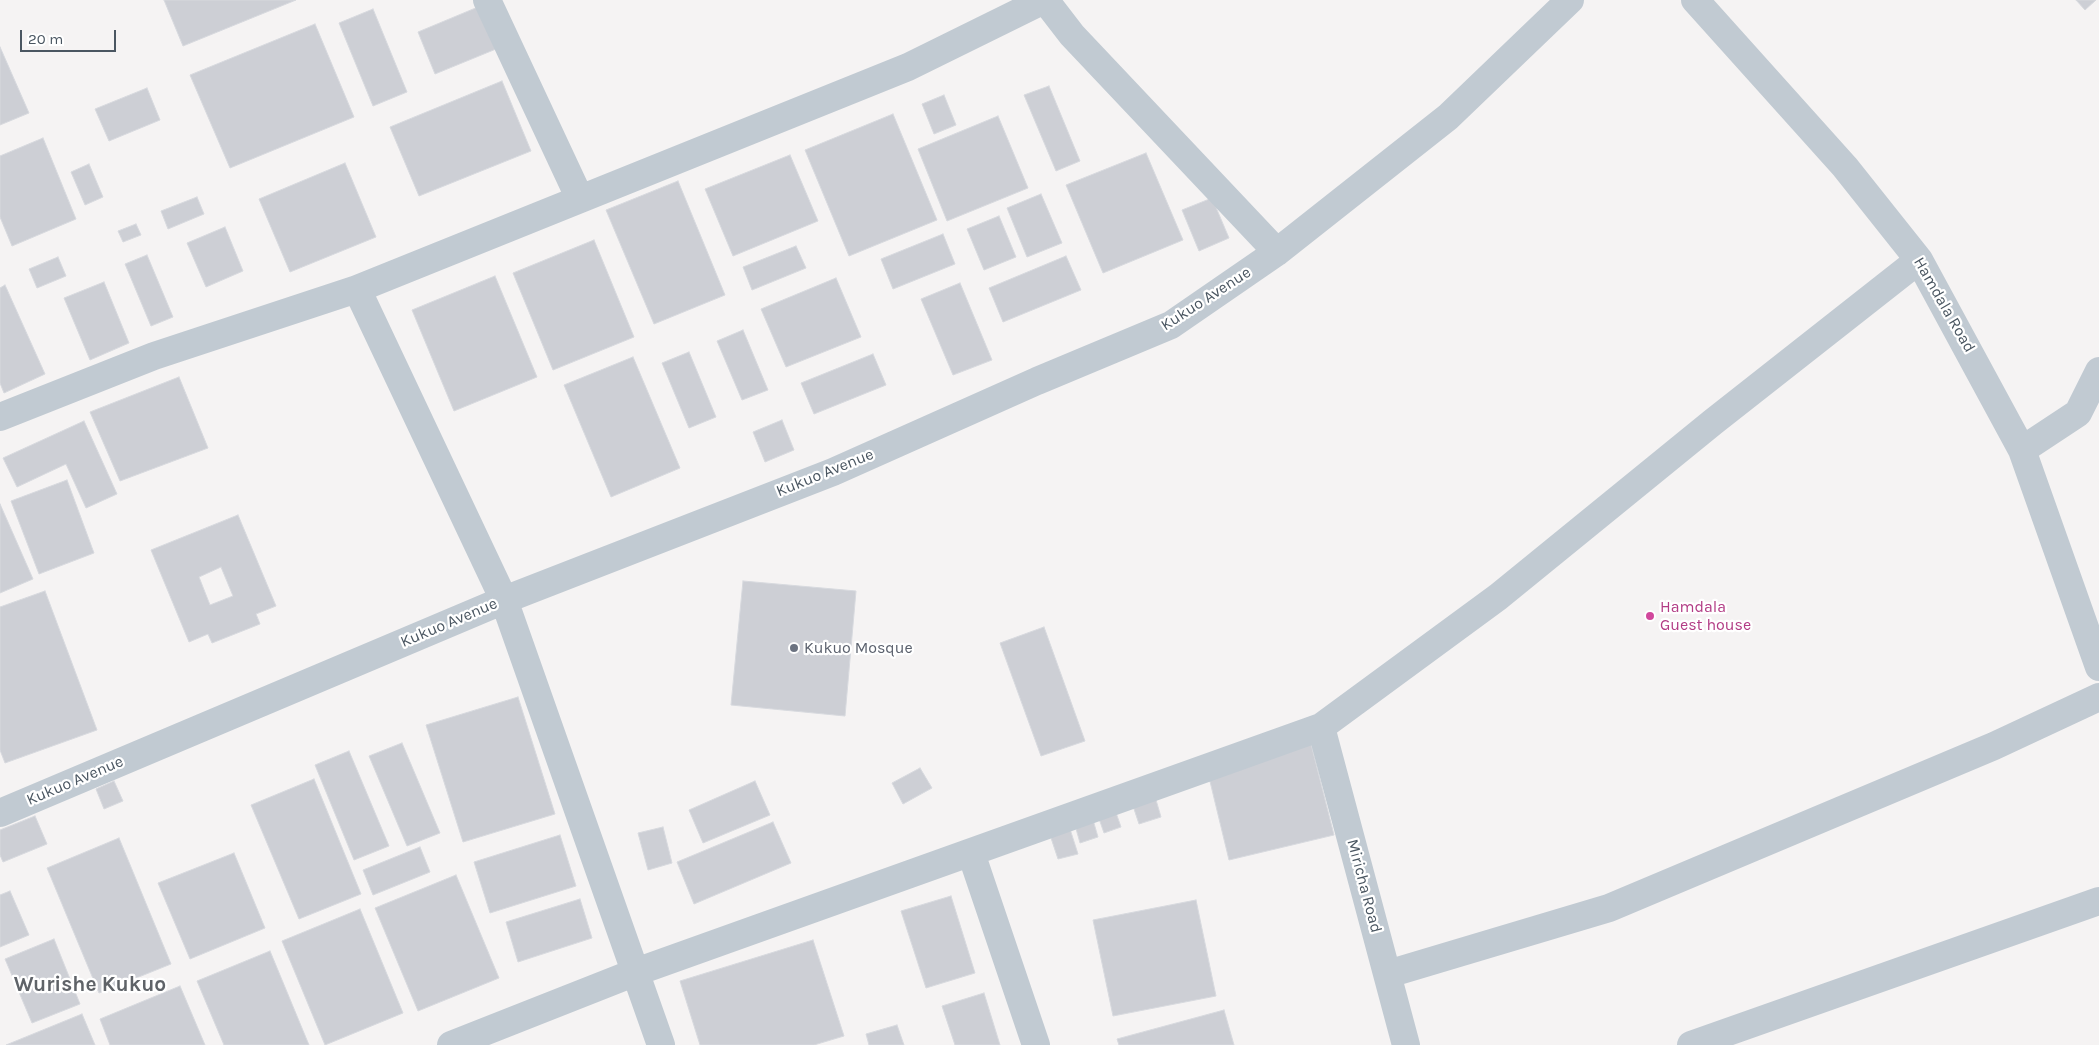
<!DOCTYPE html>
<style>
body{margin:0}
#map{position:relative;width:2099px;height:1045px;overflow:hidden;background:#f5f3f3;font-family:Karla,sans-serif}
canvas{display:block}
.scale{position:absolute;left:20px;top:30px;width:96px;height:22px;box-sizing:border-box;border:2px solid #4a5661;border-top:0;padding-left:6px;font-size:15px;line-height:18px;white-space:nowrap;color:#4a5661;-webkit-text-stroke:4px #fff;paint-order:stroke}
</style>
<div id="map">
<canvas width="2099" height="1045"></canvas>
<div class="scale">20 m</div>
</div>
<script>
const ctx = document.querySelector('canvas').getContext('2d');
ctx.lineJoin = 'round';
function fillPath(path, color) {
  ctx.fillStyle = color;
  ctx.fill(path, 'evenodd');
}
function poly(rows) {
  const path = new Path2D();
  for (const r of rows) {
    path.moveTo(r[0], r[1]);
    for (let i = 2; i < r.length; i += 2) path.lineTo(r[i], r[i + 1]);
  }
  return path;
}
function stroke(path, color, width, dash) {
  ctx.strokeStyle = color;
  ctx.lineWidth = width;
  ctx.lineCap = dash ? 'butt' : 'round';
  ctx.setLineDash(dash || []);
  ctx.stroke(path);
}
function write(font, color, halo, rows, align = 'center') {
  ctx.font = font + ' Karla,sans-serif';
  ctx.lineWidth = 4.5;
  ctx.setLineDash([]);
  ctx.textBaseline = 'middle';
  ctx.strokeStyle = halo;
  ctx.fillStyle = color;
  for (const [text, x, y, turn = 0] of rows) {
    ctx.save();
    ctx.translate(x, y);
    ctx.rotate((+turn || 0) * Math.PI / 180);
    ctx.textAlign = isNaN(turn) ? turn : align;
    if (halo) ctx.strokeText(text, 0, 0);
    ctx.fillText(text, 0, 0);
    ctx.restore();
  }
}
const building = poly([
 [164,0,296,0,183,46,164,0],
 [2076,0,2096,0,2085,10,2076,0],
 [478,7,496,49,435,74,418,32,478,7],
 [373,9,407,92,373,106,339,23,373,9],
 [315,24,354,117,230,168,190,75,315,24],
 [0,47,29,113,0,125,0,47],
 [502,81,531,151,419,196,390,127,502,81],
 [1049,86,1080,161,1056,171,1024,95,1049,86],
 [147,88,160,120,109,141,95,109,147,88],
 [944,95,956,125,934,134,922,104,944,95],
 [893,114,937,220,849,256,805,150,893,114],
 [998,116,1028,188,947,221,918,149,998,116],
 [43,138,76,219,12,246,0,217,0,156,43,138],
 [1146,153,1183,240,1103,273,1066,185,1146,153],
 [790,155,818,221,733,256,705,189,790,155],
 [345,163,376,237,290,272,259,199,345,163],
 [89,164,103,197,85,205,71,172,89,164],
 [678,181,725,295,654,324,606,210,678,181],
 [1041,194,1062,243,1027,257,1007,208,1041,194],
 [197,197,204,214,168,229,161,211,197,197],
 [1212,198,1229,238,1199,251,1182,210,1212,198],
 [999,216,1016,257,984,270,967,229,999,216],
 [136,224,141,235,123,242,118,231,136,224],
 [225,227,243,271,206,287,187,243,225,227],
 [943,234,955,264,893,289,881,259,943,234],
 [594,240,634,337,553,370,513,273,594,240],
 [796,246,806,268,752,290,743,267,796,246],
 [147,255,173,317,151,326,125,264,147,255],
 [1066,256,1081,290,1003,322,989,288,1066,256],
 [58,257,66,276,37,288,29,269,58,257],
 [495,276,537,377,454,411,412,310,495,276],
 [836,278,861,337,786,367,761,309,836,278],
 [104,282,129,343,90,360,64,298,104,282],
 [960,283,992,360,953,375,921,299,960,283],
 [5,285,45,374,4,393,0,383,0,288,5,285],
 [743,330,768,390,742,400,717,341,743,330],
 [689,352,716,417,689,428,662,363,689,352],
 [873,354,886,385,814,414,801,383,873,354],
 [633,357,680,468,611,497,564,385,633,357],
 [179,377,208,448,120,481,90,412,179,377],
 [782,420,794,450,765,462,753,432,782,420],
 [84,421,117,494,86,508,66,464,17,487,3,458,84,421],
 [67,480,94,553,39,574,11,501,67,480],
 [0,504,33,579,0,593,0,504],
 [238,515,276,606,256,614,260,624,212,643,208,634,189,642,151,550,238,515],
 [221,567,233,596,210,605,199,577,221,567],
 [743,581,856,591,845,716,731,705,743,581],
 [45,591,97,730,5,763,0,750,0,607,45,591],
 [1044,627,1085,741,1041,756,1000,643,1044,627],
 [518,697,555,814,463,842,426,725,518,697],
 [402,743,440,833,407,846,369,756,402,743],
 [1311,744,1334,835,1229,860,1207,769,1311,744],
 [349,751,389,846,354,860,315,765,349,751],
 [920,768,932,788,903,804,892,783,920,768],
 [314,779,361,894,299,919,251,805,314,779],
 [114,781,123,801,104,809,96,789,114,781],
 [755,781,770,815,703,843,689,810,755,781],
 [1154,793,1161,817,1139,824,1131,800,1154,793],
 [1114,807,1121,827,1104,833,1097,813,1114,807],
 [1091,813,1098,837,1080,843,1073,818,1091,813],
 [35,816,47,844,3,862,0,855,0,830,35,816],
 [773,822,791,863,694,904,677,862,773,822],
 [663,827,672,863,648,870,638,833,663,827],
 [1070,829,1078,854,1058,859,1050,835,1070,829],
 [560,835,576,886,490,913,474,862,560,835],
 [119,838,171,964,99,993,47,868,119,838],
 [420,847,430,872,373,895,363,870,420,847],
 [234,853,265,928,190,959,158,883,234,853],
 [456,875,499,978,418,1011,375,908,456,875],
 [10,891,29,935,0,947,0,895,10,891],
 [951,896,975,973,926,988,901,911,951,896],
 [580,899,592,938,518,962,506,922,580,899],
 [1196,900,1216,996,1113,1016,1093,920,1196,900],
 [360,909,403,1013,325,1045,282,941,360,909],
 [54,939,80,1004,32,1023,5,959,54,939],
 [813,940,844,1036,814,1045,700,1045,680,981,813,940],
 [270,951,309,1045,224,1045,197,981,270,951],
 [180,986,205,1045,110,1045,100,1019,180,986],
 [984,993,1000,1045,955,1045,942,1006,984,993],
 [1224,1010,1234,1045,1119,1045,1117,1039,1224,1010],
 [82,1014,95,1045,6,1045,82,1014],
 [897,1025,904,1045,869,1045,866,1034,897,1025]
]);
const minor = poly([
 [487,0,580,199],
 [1045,0,1072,35,1277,252],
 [1695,0,1845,167,1919,260,2022,450,2099,667],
 [357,289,504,600,661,1045],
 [0,417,154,356,357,289,908,67,1044,0],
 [2022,450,2078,413,2099,371],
 [1321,727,1406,1045],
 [0,813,504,600,833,472,1037,381,1171,325,1277,252,1448,117,1570,0],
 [971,853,1036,1045],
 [1388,974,1609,908,1994,746,2099,697],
 [451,1045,636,972,1321,727,1498,597,1713,422,1919,260],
 [1691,1045,2099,901]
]);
const markers = [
 [1650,616,5,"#d1479c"],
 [794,648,5,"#6b7280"]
];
const streetNames = [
 ["Kukuo Avenue",1206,299,-33],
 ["Hamdala Road",1944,305,60],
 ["Kukuo Avenue",825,473,-22],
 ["Kukuo Avenue",449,623,-23],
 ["Kukuo Avenue",75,781,-23],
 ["Miricha Road",1364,886,75]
];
const hotelNames = [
 ["Hamdala",1660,607],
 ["Guest house",1660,625]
];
const worshipNames = [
 ["Kukuo Mosque",804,648]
];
const districtNames = [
 ["Wurishe Kukuo",90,985]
];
fillPath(building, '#cdcfd5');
stroke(building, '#d7d9de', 1);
stroke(minor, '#c1cad2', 28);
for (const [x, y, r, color] of markers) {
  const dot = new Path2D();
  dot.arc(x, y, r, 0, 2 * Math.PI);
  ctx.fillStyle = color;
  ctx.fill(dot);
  stroke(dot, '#fff', 2);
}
write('16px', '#4a5661', '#fff', streetNames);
write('16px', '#b23c85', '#fff', hotelNames, 'left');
write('16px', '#5b616d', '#fff', worshipNames, 'left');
write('bold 21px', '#5f6368', '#fff', districtNames);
</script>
